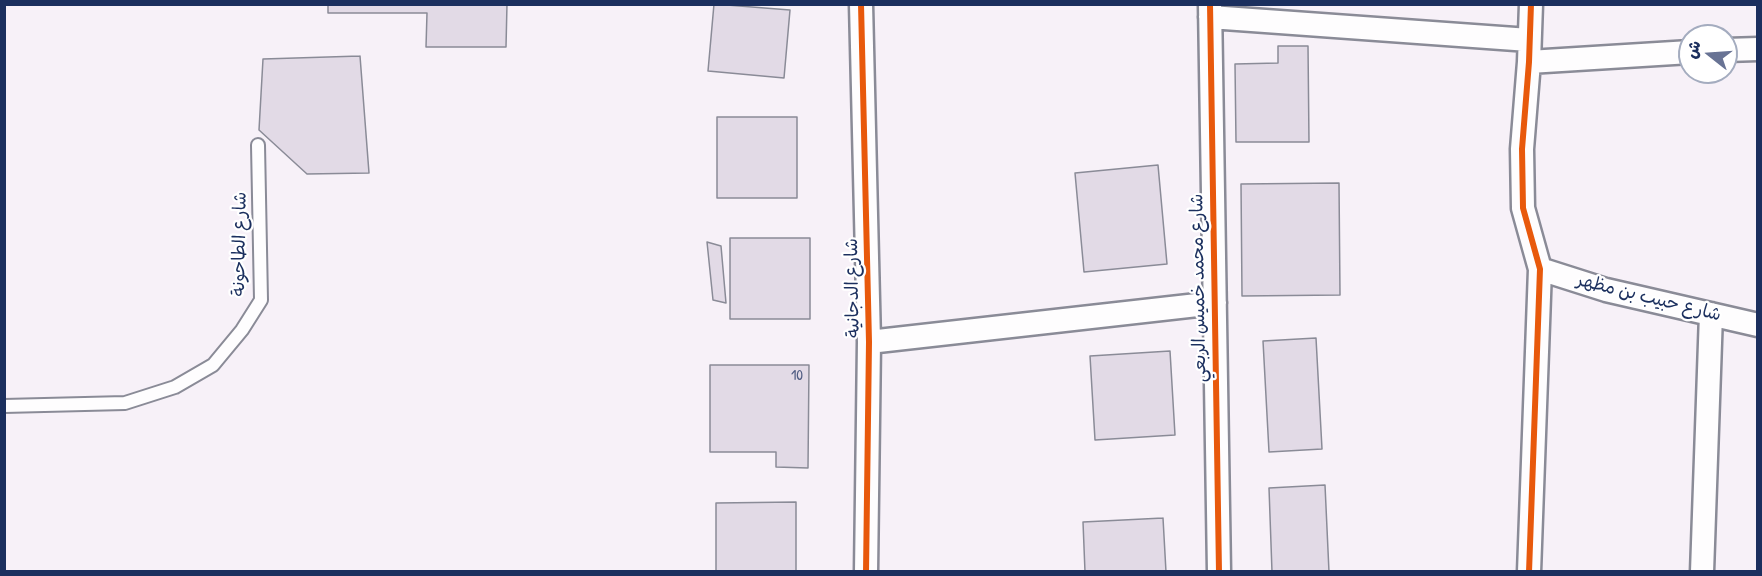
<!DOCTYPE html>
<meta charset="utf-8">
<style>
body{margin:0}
#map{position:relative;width:1762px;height:576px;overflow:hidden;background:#f7f1f8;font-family:"Patrick Hand","Playpen Sans Arabic",sans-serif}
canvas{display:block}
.frame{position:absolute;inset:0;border:6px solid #1b2f5e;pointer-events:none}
.north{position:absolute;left:1678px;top:24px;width:60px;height:60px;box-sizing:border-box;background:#fff;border:2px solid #a4acbf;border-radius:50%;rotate:287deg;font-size:16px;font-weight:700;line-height:24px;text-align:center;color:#1b2f5e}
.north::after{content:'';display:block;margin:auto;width:21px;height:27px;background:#687394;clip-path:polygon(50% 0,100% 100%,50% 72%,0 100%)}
</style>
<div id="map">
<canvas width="1762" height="576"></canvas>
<div class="frame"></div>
<div class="north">ش</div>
</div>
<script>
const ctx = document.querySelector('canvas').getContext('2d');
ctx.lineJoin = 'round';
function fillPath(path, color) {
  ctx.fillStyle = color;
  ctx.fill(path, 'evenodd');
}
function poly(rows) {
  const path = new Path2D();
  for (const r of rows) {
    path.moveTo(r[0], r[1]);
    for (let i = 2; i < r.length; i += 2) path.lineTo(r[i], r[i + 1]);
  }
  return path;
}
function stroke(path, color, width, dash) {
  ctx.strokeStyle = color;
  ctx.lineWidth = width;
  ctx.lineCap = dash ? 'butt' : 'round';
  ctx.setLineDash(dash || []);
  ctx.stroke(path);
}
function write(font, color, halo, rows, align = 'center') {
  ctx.font = font + ' "Patrick Hand","Playpen Sans Arabic",sans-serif';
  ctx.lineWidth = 4.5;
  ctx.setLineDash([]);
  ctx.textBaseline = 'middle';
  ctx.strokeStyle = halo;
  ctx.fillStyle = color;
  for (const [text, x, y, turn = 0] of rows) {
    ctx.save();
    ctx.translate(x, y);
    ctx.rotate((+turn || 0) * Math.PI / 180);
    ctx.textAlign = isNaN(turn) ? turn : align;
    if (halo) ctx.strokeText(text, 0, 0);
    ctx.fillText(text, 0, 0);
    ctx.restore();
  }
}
const building = poly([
 [328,4,507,4,506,47,426,47,427,13,328,13,328,4],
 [714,4,790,10,784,78,708,71,714,4],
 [1278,46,1308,46,1309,142,1236,142,1235,64,1278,63,1278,46],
 [360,56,369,173,307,174,259,130,263,59,360,56],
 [717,117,797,117,797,198,717,198,717,117],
 [1158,165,1167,264,1084,272,1075,173,1158,165],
 [1339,183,1340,295,1242,296,1241,184,1339,183],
 [730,238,810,238,810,319,730,319,730,238],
 [707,242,721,246,726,303,713,300,707,242],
 [1316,338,1322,449,1269,452,1263,341,1316,338],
 [1170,351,1175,435,1095,440,1090,356,1170,351],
 [710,365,809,365,808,468,776,467,776,452,710,452,710,365],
 [1325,485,1329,572,1272,572,1269,488,1325,485],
 [796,502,796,572,716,572,716,503,796,502],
 [1163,518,1166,572,1085,572,1083,522,1163,518]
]);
const lane = poly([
 [4,406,125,403,175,387,213,365,242,330,261,300,258,145]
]);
const street = poly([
 [861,4,869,342,866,572],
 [1210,4,1219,572],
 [1210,17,1529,40],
 [1726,50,1758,49],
 [1529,62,1690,52],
 [1540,269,1606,290,1758,325],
 [869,342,1215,303],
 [1529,572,1540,269,1523,208,1522,149,1529,62,1531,4],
 [1702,572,1711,314]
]);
const cycleway = poly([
 [861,4,869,342,866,572],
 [1210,4,1219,572],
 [1529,572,1540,269,1523,208,1522,149,1529,62,1531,4]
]);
const numberNames = [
 ["10",797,376]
];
const streetNames = [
 ["شارع الطاحونة",240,244,-89],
 ["شارع الدجانية",853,288,-91],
 ["شارع محمد خميس الربعي",1199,288,-91],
 ["شارع حبيب بن مظهر",1649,298,14]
];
fillPath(building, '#e2dae6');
stroke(building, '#8a8b97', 1.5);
stroke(lane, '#8a8b97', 16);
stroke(street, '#8a8b97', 27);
stroke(lane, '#fefdfe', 12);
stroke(street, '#fefdfe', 22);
stroke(cycleway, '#e8590c', 6);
write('15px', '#4f5c82', null, numberNames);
write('18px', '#1b2f5e', '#fff', streetNames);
</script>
